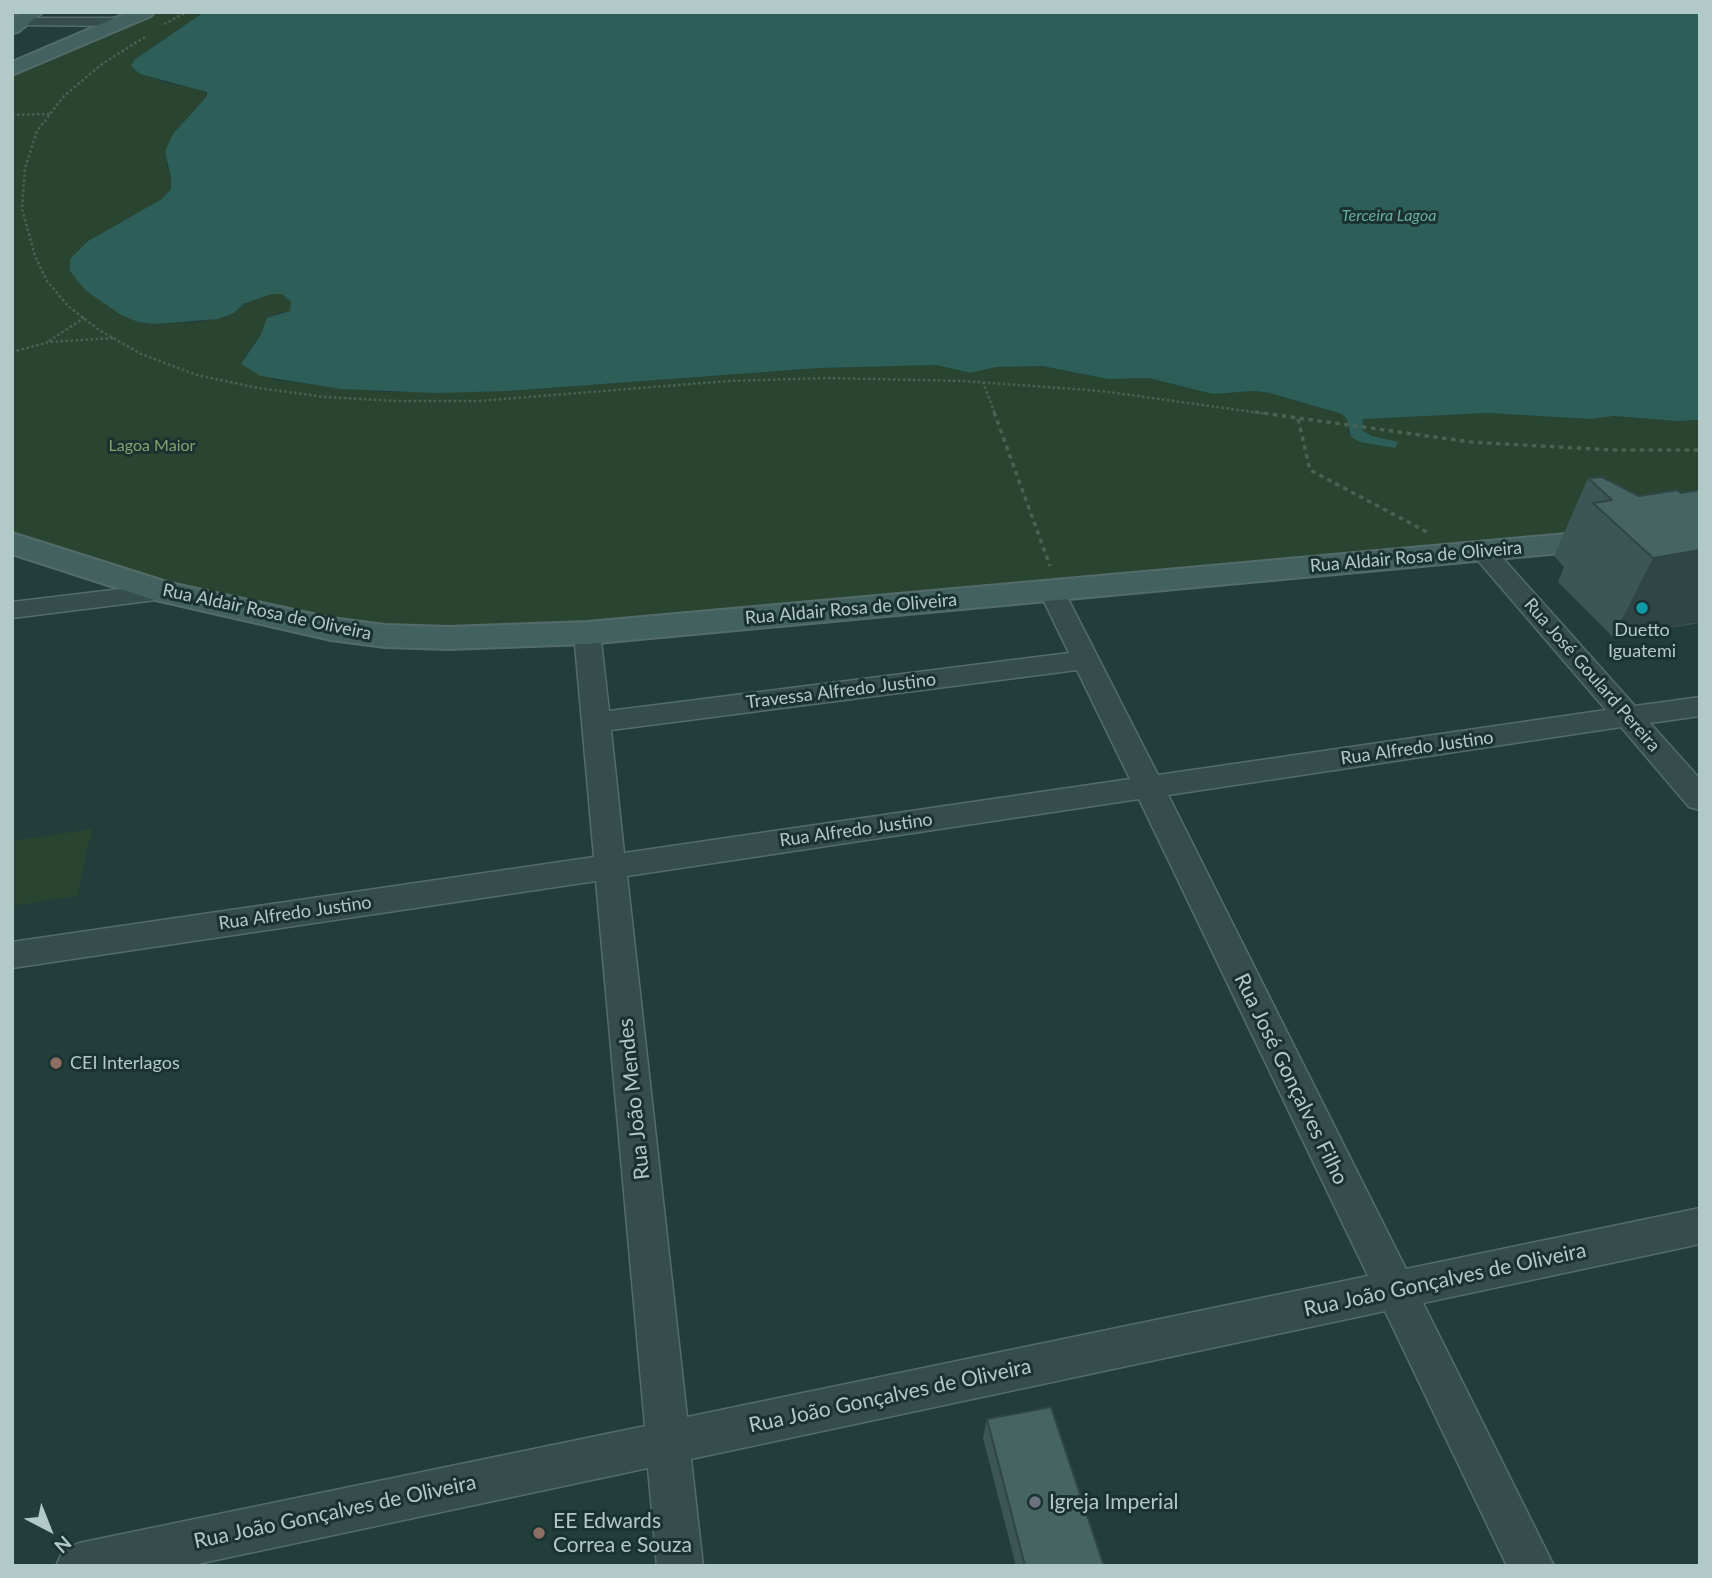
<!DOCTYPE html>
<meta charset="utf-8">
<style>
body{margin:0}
#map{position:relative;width:1712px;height:1578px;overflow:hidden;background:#213e3a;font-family:Lato,sans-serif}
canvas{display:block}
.frame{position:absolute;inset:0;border:14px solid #b1c9c7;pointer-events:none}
.north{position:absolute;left:14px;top:1494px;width:70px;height:70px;-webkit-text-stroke:5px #1b3330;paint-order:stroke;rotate:138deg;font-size:19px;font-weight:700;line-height:28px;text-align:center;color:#b1c9c7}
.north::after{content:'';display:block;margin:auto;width:24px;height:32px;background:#b1c9c7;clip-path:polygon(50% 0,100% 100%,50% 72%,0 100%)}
</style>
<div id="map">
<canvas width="1712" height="1578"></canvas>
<div class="frame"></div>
<div class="north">N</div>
</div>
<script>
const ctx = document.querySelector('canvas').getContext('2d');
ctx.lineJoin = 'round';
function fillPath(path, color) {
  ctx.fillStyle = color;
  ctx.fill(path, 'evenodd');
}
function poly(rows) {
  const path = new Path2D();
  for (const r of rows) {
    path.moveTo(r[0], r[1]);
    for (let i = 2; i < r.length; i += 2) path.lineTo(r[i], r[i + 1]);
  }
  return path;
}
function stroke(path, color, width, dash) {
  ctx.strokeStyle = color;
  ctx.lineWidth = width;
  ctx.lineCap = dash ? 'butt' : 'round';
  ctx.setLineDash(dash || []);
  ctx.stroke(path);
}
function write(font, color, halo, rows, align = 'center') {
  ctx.font = font + ' Lato,sans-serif';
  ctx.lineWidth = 6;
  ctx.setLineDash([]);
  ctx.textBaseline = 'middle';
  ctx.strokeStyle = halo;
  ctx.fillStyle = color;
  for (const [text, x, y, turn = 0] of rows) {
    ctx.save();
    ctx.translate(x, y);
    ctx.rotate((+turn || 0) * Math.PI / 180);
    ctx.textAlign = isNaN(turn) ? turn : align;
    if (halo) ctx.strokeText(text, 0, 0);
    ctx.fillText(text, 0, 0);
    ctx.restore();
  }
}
const green = poly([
 [153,12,204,12,134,60,140,74,169,84,203,89,207,96,173,134,166,165,171,178,171,189,162,199,88,241,138,322,155,324,202,322,234,313,242,304,272,294,282,294,291,302,290,311,275,314,244,357,274,380,382,392,508,391,819,368,937,365,970,373,996,367,1042,366,1108,379,1149,378,1213,394,1254,391,1270,393,1342,414,1347,419,1348,431,1360,442,1395,448,1362,430,1363,419,1488,413,1591,419,1614,416,1676,421,1700,420,1700,521,588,623,453,628,392,626,339,619,173,583,41,541,12,531,12,73],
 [92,829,77,896,12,906,12,841]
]);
const water = poly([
 [204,12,1700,12,1700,420,1676,421,1614,416,1591,419,1488,413,1363,419,1362,430,1372,436,1398,442,1395,448,1360,442,1351,437,1347,419,1342,414,1270,393,1254,391,1213,394,1149,378,1108,379,1042,366,996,367,970,373,937,365,819,368,508,391,436,393,341,389,261,376,241,364,260,336,267,318,290,311,291,302,282,294,272,294,243,304,234,313,218,319,155,324,138,322,121,315,85,290,70,271,70,259,88,241,162,199,171,189,171,178,165,151,173,134,207,96,207,92,140,74,131,66,134,60]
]);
const pathFar1 = poly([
 [164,24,187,12],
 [145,37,102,64,64,96,37,131,25,168,22,209,35,256,47,281,68,306,99,330,141,354,197,375,258,388,325,397,397,401,479,401,728,381,828,378,964,381,1101,391,1268,414],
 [12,115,50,114],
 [49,341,84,318],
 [12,352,49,342,113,338],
 [983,382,995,414]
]);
const path = poly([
 [994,412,1050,566],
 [1255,412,1471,442,1612,450,1700,450],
 [1298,419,1310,470,1427,532]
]);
const street = poly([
 [21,18,123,18,130,22,123,26,16,25,16,19,21,18],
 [1483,544,1492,546,1635,706,1700,697,1700,716,1650,723,1700,779,1700,810,1689,807,1621,727,1168,795,1406,1269,1700,1208,1700,1244,1423,1303,1554,1566,1507,1566,1385,1311,691,1459,703,1566,657,1566,648,1468,188,1566,56,1566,63,1550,79,1543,645,1426,596,881,12,968,12,942,594,857,574,633,578,627,587,625,596,627,600,633,609,711,1069,653,1039,591,1043,585,1052,583,1061,585,1158,775,1606,710,1474,556,1471,551,1474,546,1483,544],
 [1077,670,1130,779,624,853,611,730,1077,670],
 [1139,799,1368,1276,687,1417,627,876,1139,799],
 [163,584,172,586,176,592,172,598,12,618,12,602,163,584]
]);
const secondary = poly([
 [22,12,43,12,18,32,12,33,12,19,22,12],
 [129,12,154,12,151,16,12,75,12,62,129,12],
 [1700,522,1700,540,587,644,449,649,385,647,331,640,151,599,12,554,12,533,170,583,331,618,385,625,449,627,587,622,1700,522]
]);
const wall = poly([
 [1588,478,1639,496,1681,493,1700,490,1700,623,1613,637,1558,582,1564,567,1554,556],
 [987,1419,1104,1566,1016,1566,983,1438]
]);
const shadedWall = poly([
 [1700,550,1699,622,1613,637,1653,558]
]);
const building = poly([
 [1602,477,1639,496,1677,490,1681,493,1700,490,1700,550,1653,558,1593,503,1612,500,1588,478,1602,477],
 [1051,1407,1104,1566,1025,1566,987,1419,1051,1407]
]);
const markers = [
 [1642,608,7,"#0f9aa8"],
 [56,1063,7,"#8d6e63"],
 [1035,1502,7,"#6b7280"],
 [539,1533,7,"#8d6e63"]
];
const farWaternames = [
 ["Terceira Lagoa",1389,216]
];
const farParknames = [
 ["Lagoa Maior",152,446]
];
const streetNames = [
 ["Rua Aldair Rosa de Oliveira",1416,557,-5],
 ["Rua Aldair Rosa de Oliveira",851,609,-5],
 ["Rua Aldair Rosa de Oliveira",267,612,12],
 ["Rua José Goulard Pereira",1592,675,49],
 ["Travessa Alfredo Justino",841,691,-7],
 ["Rua Alfredo Justino",1417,748,-8],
 ["Rua Alfredo Justino",856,830,-8],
 ["Rua Alfredo Justino",295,913,-8]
];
const poiNames = [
 ["Duetto",1642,630],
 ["Iguatemi",1642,651],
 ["CEI Interlagos",70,1063,"left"]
];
const nearStreetnames = [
 ["Rua José Gonçalves Filho",1291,1079,64],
 ["Rua João Mendes",634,1099,-96],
 ["Rua João Gonçalves de Oliveira",1445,1280,-12],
 ["Rua João Gonçalves de Oliveira",890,1396,-12],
 ["Rua João Gonçalves de Oliveira",335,1512,-12]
];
const nearPoinames = [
 ["Igreja Imperial",1049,1502],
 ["EE Edwards",553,1521],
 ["Correa e Souza",553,1545]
];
fillPath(green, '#294532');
fillPath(water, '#2d5e58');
stroke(street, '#546c69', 3);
stroke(secondary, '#546c69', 4);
stroke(pathFar1, '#486253', 2.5, [2.5, 2.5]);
stroke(path, '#486253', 3.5, [4.5, 4.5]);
fillPath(street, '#364e4b');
fillPath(secondary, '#43615f');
fillPath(wall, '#3b5654');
fillPath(shadedWall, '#304645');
fillPath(building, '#456462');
stroke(building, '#304645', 2);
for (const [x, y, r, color] of markers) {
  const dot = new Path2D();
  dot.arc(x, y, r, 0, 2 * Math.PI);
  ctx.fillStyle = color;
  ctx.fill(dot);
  stroke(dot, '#1b3330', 2.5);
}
write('italic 16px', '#67aba2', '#1b3330', farWaternames);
write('16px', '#86a16e', '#1b3330', farParknames);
write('18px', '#b1c9c7', '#1b3330', streetNames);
write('18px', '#b1c9c7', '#1b3330', poiNames);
write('21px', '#b1c9c7', '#1b3330', nearStreetnames);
write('21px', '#b1c9c7', '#1b3330', nearPoinames, 'left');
</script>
